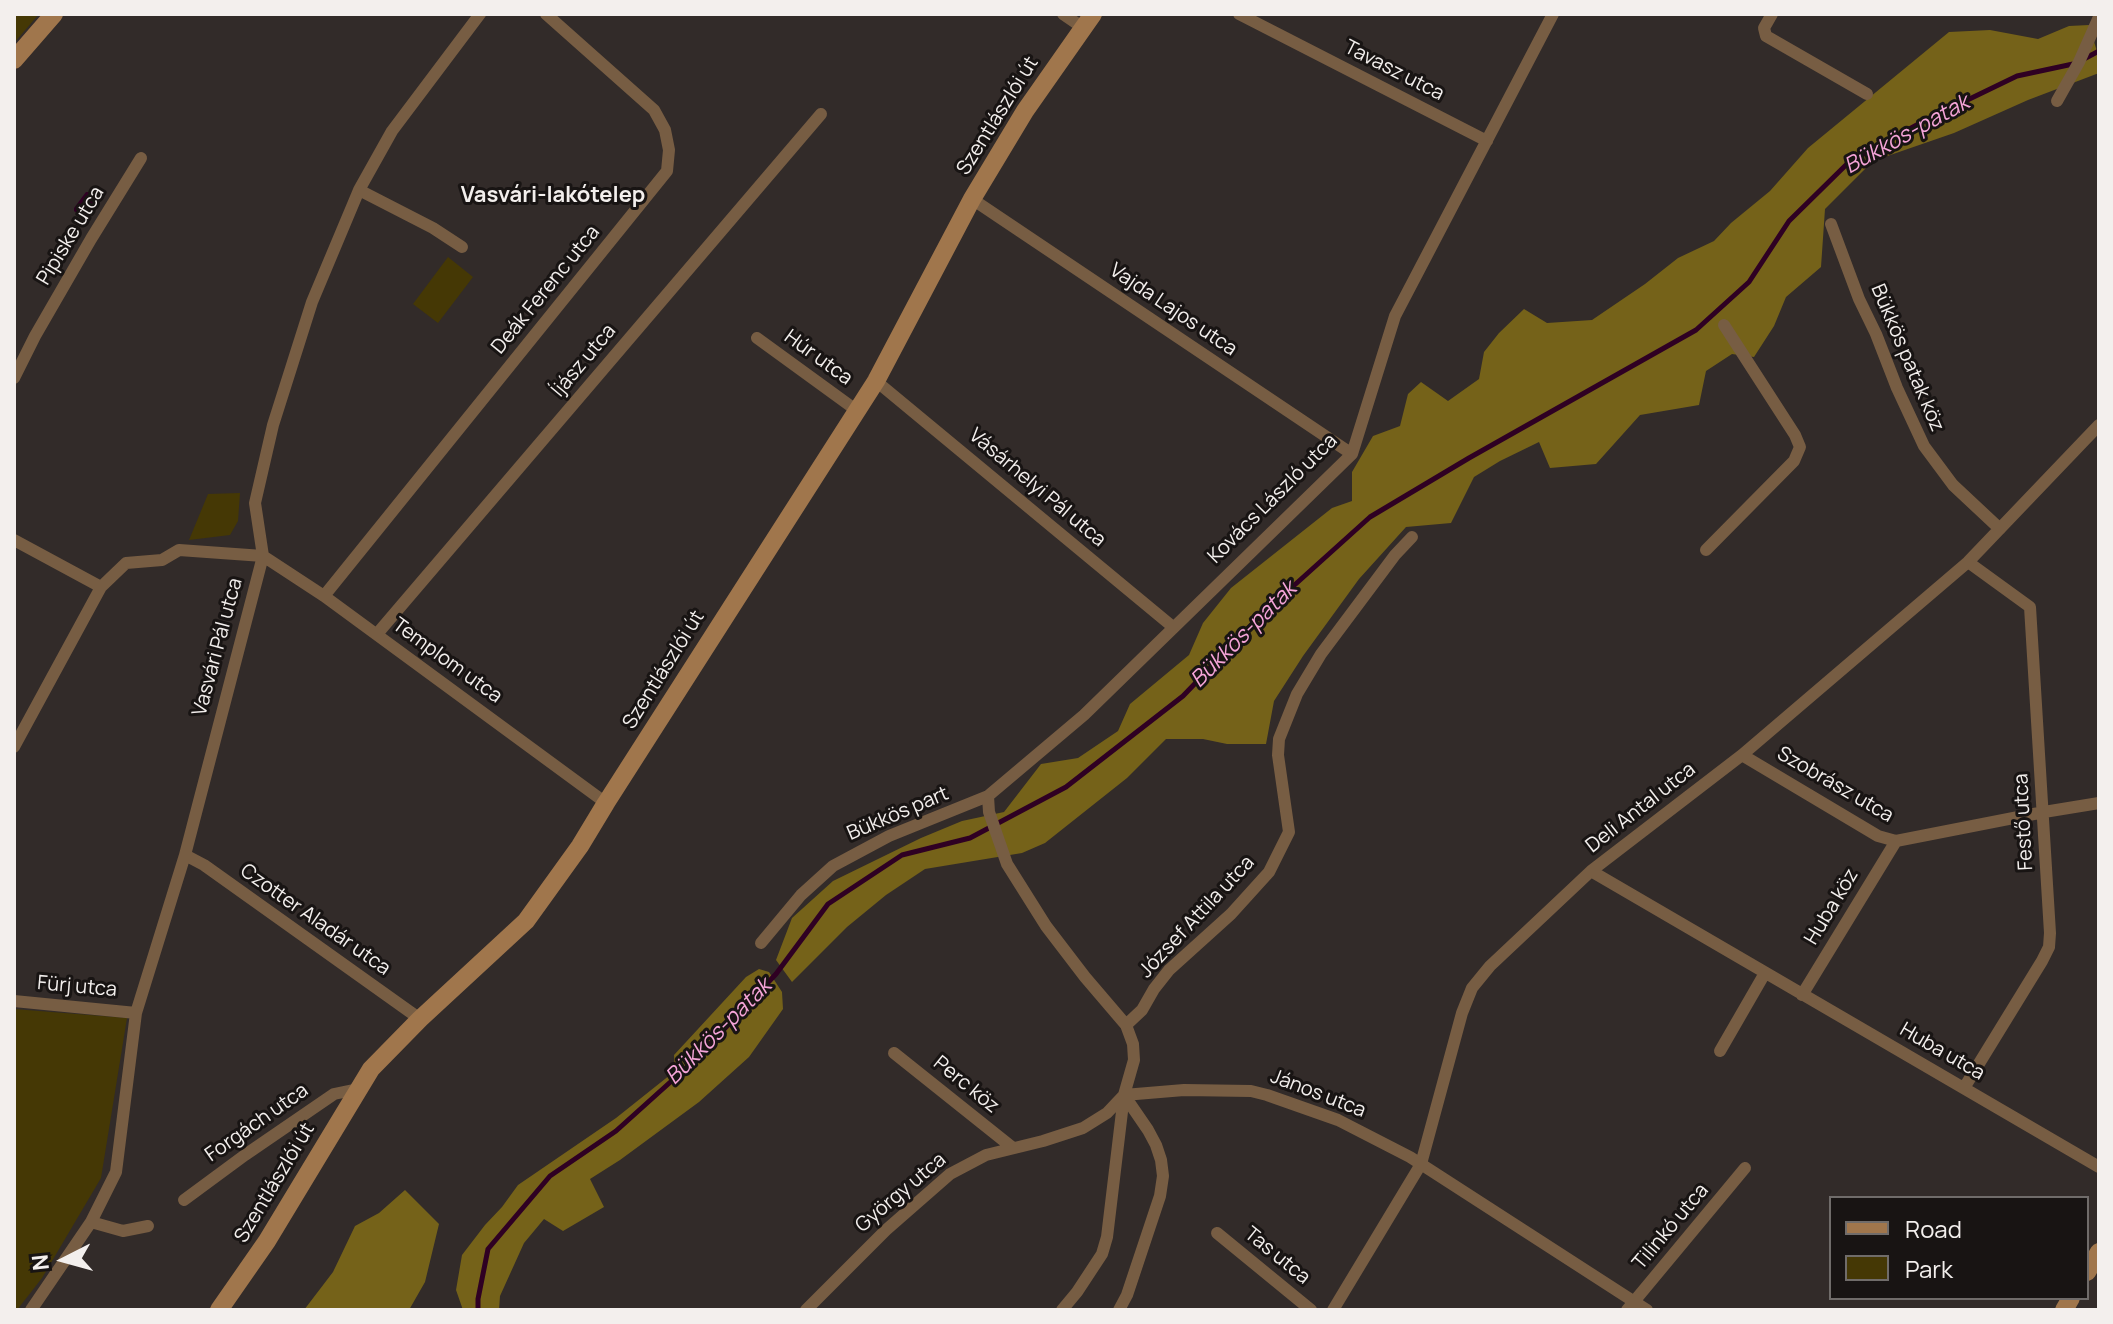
<!DOCTYPE html>
<meta charset="utf-8">
<style>
body{margin:0}
#map{position:relative;width:2113px;height:1324px;overflow:hidden;background:#322b29;font-family:Manrope,sans-serif}
canvas{display:block}
.frame{position:absolute;inset:0;border:16px solid #f3efed;pointer-events:none}
.legend{position:absolute;left:1829px;top:1196px;width:260px;height:104px;box-sizing:border-box;background:#181413;border:2px solid #706c6a;margin:0;padding:10px 14px;list-style:none;font-size:24px;color:#f3efed}
.legend li{display:flex;align-items:center;gap:16px;height:40px}
.legend b{width:40px;border:2px solid #706c6a}
.north{position:absolute;left:24px;top:1220px;width:80px;height:80px;-webkit-text-stroke:6px #181413;paint-order:stroke;rotate:264deg;font-size:22px;font-weight:700;line-height:32px;text-align:center;color:#f3efed}
.north::after{content:'';display:block;margin:auto;width:28px;height:36px;background:#f3efed;clip-path:polygon(50% 0,100% 100%,50% 72%,0 100%)}
</style>
<div id="map">
<canvas width="2113" height="1324"></canvas>
<div class="frame"></div>
<ul class="legend">
<li><b style="height:10px;background:#a0764c"></b>Road</li>
<li><b style="height:22px;background:#453805"></b>Park</li>
</ul>
<div class="north">N</div>
</div>
<script>
const ctx = document.querySelector('canvas').getContext('2d');
ctx.lineJoin = 'round';
function fillPath(path, color) {
  ctx.fillStyle = color;
  ctx.fill(path, 'evenodd');
}
function poly(rows) {
  const path = new Path2D();
  for (const r of rows) {
    path.moveTo(r[0], r[1]);
    for (let i = 2; i < r.length; i += 2) path.lineTo(r[i], r[i + 1]);
  }
  return path;
}
function stroke(path, color, width, dash) {
  ctx.strokeStyle = color;
  ctx.lineWidth = width;
  ctx.lineCap = dash ? 'butt' : 'round';
  ctx.setLineDash(dash || []);
  ctx.stroke(path);
}
function write(font, color, halo, rows, align = 'center') {
  ctx.font = font + ' Manrope,sans-serif';
  ctx.lineWidth = 6;
  ctx.setLineDash([]);
  ctx.textBaseline = 'middle';
  ctx.strokeStyle = halo;
  ctx.fillStyle = color;
  for (const [text, x, y, turn = 0] of rows) {
    ctx.save();
    ctx.translate(x, y);
    ctx.rotate((+turn || 0) * Math.PI / 180);
    ctx.textAlign = isNaN(turn) ? turn : align;
    if (halo) ctx.strokeText(text, 0, 0);
    ctx.fillText(text, 0, 0);
    ctx.restore();
  }
}
const green = poly([
 [14,14,39,14,14,43],
 [448,257,473,277,438,323,413,304],
 [240,493,238,521,230,535,189,540,208,494],
 [14,1009,127,1018,101,1178,42,1278,17,1310,14,1310]
]);
const forest = poly([
 [2089,25,2099,58,2099,73,2028,100,1954,133,1873,161,1825,209,1821,267,1786,297,1774,326,1754,357,1732,354,1706,371,1699,405,1640,415,1596,464,1550,468,1539,442,1500,461,1474,477,1451,523,1406,527,1359,579,1303,656,1274,701,1266,744,1227,744,1203,739,1166,739,1127,778,1045,843,1022,853,925,869,886,895,847,927,792,982,776,960,792,918,833,881,921,838,962,821,1004,812,1041,764,1078,758,1118,731,1130,704,1189,655,1203,623,1231,588,1332,508,1352,501,1352,472,1373,436,1400,426,1408,394,1421,382,1448,401,1479,379,1484,352,1499,333,1524,309,1547,323,1592,320,1645,284,1678,258,1714,241,1731,223,1770,191,1808,148,1949,32,1990,30,2038,39,2069,26],
 [759,969,769,972,782,992,783,1009,749,1057,699,1102,620,1160,590,1179,604,1207,563,1231,544,1219,524,1243,500,1296,499,1310,463,1310,456,1290,462,1255,485,1225,502,1207,518,1185,616,1118,675,1071,674,1055,746,977],
 [405,1190,439,1224,425,1282,409,1310,304,1310,333,1272,355,1226,379,1213]
]);
const water = poly([
 [86,192,91,192,95,196,95,200,83,215,79,215,74,211,74,208]
]);
const stream = poly([
 [2082,60,2099,51],
 [478,1310,478,1299,488,1249,550,1176,616,1131,696,1059,776,974,828,904,902,855,970,838,1066,787,1183,696,1259,617,1370,517,1469,458,1696,330,1749,282,1789,221,1849,162,1924,121,2017,76,2073,64]
]);
const street = poly([
 [1063,14,1082,27],
 [1239,14,1487,141],
 [1772,14,1764,28,1766,36,1867,94],
 [2057,101,2079,62,2099,17],
 [359,190,433,228,462,247],
 [972,199,1352,454],
 [1831,224,1859,299,1876,334,1897,388,1924,446,1953,485,2000,529],
 [757,338,856,410],
 [14,378,35,336,91,239,141,158],
 [876,381,1173,627],
 [14,540,101,587],
 [1706,550,1794,461,1800,447,1795,435,1724,325],
 [324,596,667,171,669,150,665,130,654,110,546,14],
 [377,634,821,114],
 [14,747,101,587,126,563,162,560,179,550,263,556,324,596,606,803],
 [1742,755,1878,836,1896,841,2044,812,2099,803],
 [185,855,204,865,420,1019],
 [1591,871,2099,1167],
 [761,943,801,895,833,866,889,836,988,796],
 [1802,995,1896,841],
 [14,1001,136,1013],
 [1126,1025,1142,1010,1154,989,1169,970,1231,914,1269,872,1289,832,1278,755,1279,739,1297,694,1321,654,1395,555,1412,537],
 [1720,1051,1765,973],
 [894,1053,1013,1148],
 [1964,1088,2042,961,2049,947,2050,933,2030,607,1968,562],
 [1124,1095,1184,1090,1251,1091,1267,1095,1338,1120,1410,1157,1647,1310],
 [184,1200,245,1155,334,1094,358,1089],
 [91,1222,123,1231,148,1226],
 [1217,1233,1311,1310],
 [31,1310,91,1222,116,1172,136,1013,185,855,263,556,255,503,273,425,312,302,359,190,392,131,480,14],
 [806,1310,886,1230,950,1174,986,1155,1043,1141,1083,1128,1107,1113,1124,1095],
 [1062,1310,1077,1292,1102,1254,1107,1237,1124,1095,1134,1060,1133,1044,1126,1025,1085,977,1046,926,1007,864,989,812,988,796,1084,715,1352,454,1395,316,1553,14],
 [1119,1310,1127,1295,1160,1196,1163,1176,1161,1160,1156,1145,1148,1130,1124,1095],
 [1333,1310,1421,1164,1462,1013,1472,988,1490,966,1591,871,1742,755,1968,562,2099,425],
 [1627,1310,1745,1168]
]);
const secondary = poly([
 [14,60,54,14],
 [2087,1272,2099,1252],
 [219,1310,267,1241,371,1069,420,1019,526,921,580,846,606,803,876,381,972,199,1025,111,1093,14],
 [2064,1310,2071,1298]
]);
const streetNames = [
 ["Tavasz utca",1394,71,27],
 ["Szentlászlói út",998,116,-58],
 ["Pipiske utca",71,236,-59],
 ["Deák Ferenc utca",546,290,-51],
 ["Vajda Lajos utca",1173,310,34],
 ["Húr utca",818,358,36],
 ["Bükkös patak köz",1907,358,67],
 ["Íjász utca",584,361,-50],
 ["Vásárhelyi Pál utca",1037,488,40],
 ["Kovács László utca",1273,499,-45],
 ["Vasvári Pál utca",218,647,-75],
 ["Templom utca",447,661,36],
 ["Szentlászlói út",664,670,-58],
 ["Szobrász utca",1835,785,30],
 ["Deli Antal utca",1641,808,-38],
 ["Bükkös part",898,814,-23],
 ["Festő utca",2024,822,-93],
 ["Huba köz",1832,907,-59],
 ["József Attila utca",1197,917,-47],
 ["Czotter Aladár utca",315,920,35],
 ["Fürj utca",77,987,5],
 ["Huba utca",1942,1052,30],
 ["Perc köz",966,1085,39],
 ["János utca",1318,1094,21],
 ["Forgách utca",257,1123,-35],
 ["Szentlászlói út",275,1183,-59],
 ["György utca",901,1193,-40],
 ["Tilinkó utca",1671,1227,-50],
 ["Tas utca",1277,1256,39]
];
const waterNames = [
 ["Bükkös-patak",1907,135,-29],
 ["Bükkös-patak",1244,635,-45],
 ["Bükkös-patak",719,1032,-45]
];
const neighbourhoodNames = [
 ["Vasvári-lakótelep",553,196]
];
fillPath(green, '#453805');
fillPath(forest, '#756219');
fillPath(water, '#2f0023');
stroke(stream, '#2f0023', 5);
stroke(street, '#775d43', 12);
stroke(secondary, '#a0764c', 18);
write('20px', '#f3efed', '#181413', streetNames);
write('italic 22px', '#f5a4d8', '#181413', waterNames);
write('bold 22px', '#f3efed', '#181413', neighbourhoodNames);
</script>
